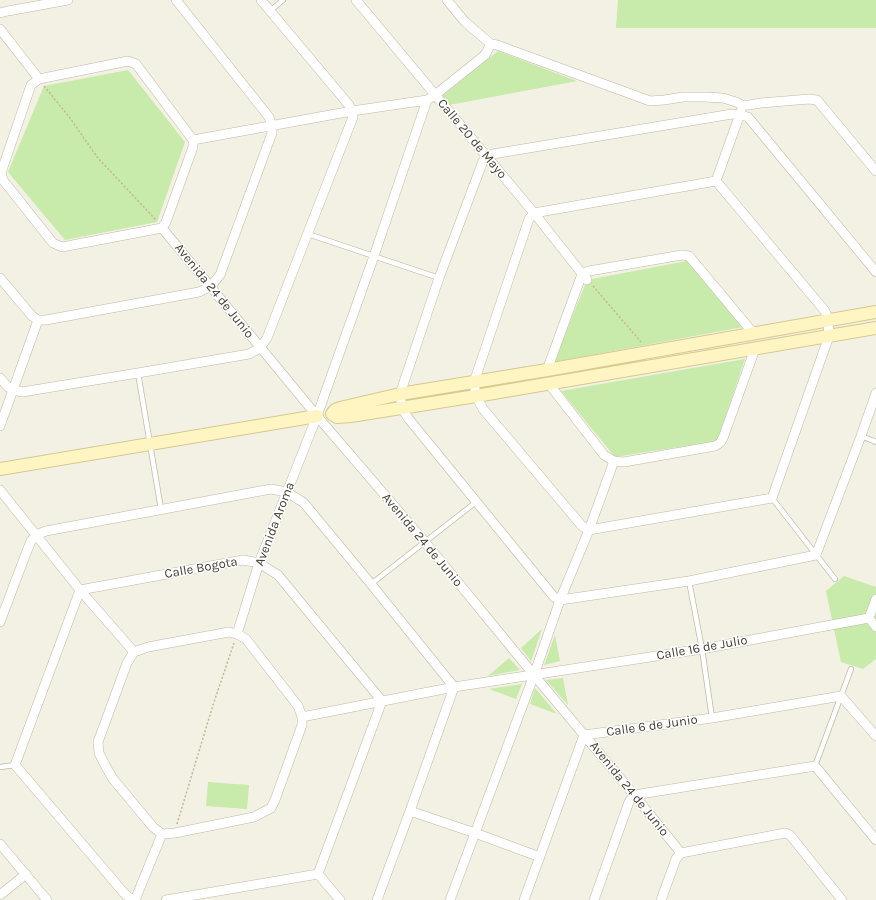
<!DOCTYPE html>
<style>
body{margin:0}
canvas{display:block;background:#f3f0e4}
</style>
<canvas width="876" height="900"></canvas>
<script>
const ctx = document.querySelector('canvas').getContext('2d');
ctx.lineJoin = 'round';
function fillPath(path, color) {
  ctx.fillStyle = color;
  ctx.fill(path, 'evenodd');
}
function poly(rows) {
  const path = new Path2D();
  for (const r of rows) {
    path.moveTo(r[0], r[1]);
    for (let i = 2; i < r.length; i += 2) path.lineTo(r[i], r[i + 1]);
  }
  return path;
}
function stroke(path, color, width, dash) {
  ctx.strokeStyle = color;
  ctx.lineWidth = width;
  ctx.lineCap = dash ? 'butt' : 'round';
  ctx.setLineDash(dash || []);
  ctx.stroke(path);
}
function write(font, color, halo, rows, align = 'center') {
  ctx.font = font + ' Karla,sans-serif';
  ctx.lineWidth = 3;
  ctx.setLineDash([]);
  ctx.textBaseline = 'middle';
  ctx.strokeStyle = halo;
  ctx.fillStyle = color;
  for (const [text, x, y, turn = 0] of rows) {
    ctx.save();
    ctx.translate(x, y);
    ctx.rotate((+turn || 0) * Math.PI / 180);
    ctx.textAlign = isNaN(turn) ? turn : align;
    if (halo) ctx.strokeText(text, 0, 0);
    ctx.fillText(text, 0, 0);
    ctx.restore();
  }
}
const green = poly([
 [618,0,876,0,876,28,616,28],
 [498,51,577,81,449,105,442,96,466,77,466,70,476,69],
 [128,70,185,142,157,222,65,240,8,172,44,86],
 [687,261,743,327,554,362,587,280],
 [745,359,717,441,615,457,561,391],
 [844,576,876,587,876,659,863,669,841,662,826,591],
 [542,629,531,661,521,648],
 [555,635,560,661,544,665],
 [509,658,520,670,488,676],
 [563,678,568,705,546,680],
 [522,684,516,699,489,689],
 [535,688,557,714,530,704],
 [208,782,249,785,247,809,206,806]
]);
const path = poly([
 [44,86,70,118,97,157,156,220],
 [593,286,641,342],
 [177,824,213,705,234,643]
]);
const lane = poly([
 [270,11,283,0],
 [308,234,439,278],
 [138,373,161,509],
 [861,436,876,442],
 [772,498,835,579],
 [689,581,702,649,712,718],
 [371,584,476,502],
 [815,766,851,669],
 [0,767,15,765]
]);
const street = poly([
 [356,0,534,213,587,280],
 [447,0,465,22,491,44,497,45,650,101,664,100,683,97,704,97,723,98,736,102,742,105,749,105,761,103,809,99,817,100,876,171],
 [0,13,8,11,68,0],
 [0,29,39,79],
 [128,61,136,64,193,140,193,147,166,222,162,228,62,247,53,243,3,180,1,173,31,85,39,79,128,61],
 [193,140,352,111,427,100,435,95,485,55,491,44],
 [716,181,825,311,828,321,829,336,772,498,589,530,582,526,483,409,476,396,474,382,529,219,534,213,716,181],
 [716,181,741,111],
 [162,228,317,416,425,542,534,675,634,795,681,853],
 [876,272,748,117,740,115,732,114,493,154,483,161,439,278,400,394,402,408,408,418,554,597,560,600,689,581,816,555,861,436,876,393],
 [0,278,32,316,38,320,46,320,199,292,211,286,220,275,272,133,272,126,269,117,176,0],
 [547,370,582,274,589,271,682,255,689,256,754,334],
 [0,378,8,387,13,390,22,392,138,373,249,354,260,348,267,338,353,117,352,111,349,105,261,0],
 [549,384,604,455,614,461,624,462,715,446,720,443,723,438,755,349],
 [0,426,13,390,38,320],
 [0,490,80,590,134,652],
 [869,618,876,599],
 [869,618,876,627],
 [0,622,25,556,31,541,36,535,46,531,271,489,287,492,304,503,371,584,454,687,410,811,377,900],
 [229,632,237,634,246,639,298,706,302,717,302,725,275,800,271,808,254,817,175,833,162,834,153,827,113,779,105,765,99,753,98,742,127,663,134,652,148,647,229,632],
 [237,634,259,563,317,416,374,256,427,100],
 [302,717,454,687,702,649,869,618],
 [410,811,475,833,540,857],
 [0,844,47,900],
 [318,874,340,900],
 [0,895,26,874],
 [132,900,124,893,15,765,80,590,243,560,259,563,278,575,382,701,318,874],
 [135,900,162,834],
 [166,900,318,874],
 [450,900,534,675,560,600,589,530,614,461],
 [524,900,584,735,712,718,841,696,876,736],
 [594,900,629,802,634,795,815,766,876,840],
 [661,900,676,859,681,853,785,833,790,835,842,900]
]);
const secondary = poly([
 [876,312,547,370,400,394,340,408,335,410,332,414,337,417,351,416,476,396,876,328],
 [0,469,317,416]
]);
const streetNames = [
 ["Calle 20 de Mayo",472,139,50],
 ["Avenida 24 de Junio",214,291,51],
 ["Avenida Aroma",275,524,-69],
 ["Avenida 24 de Junio",422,540,50],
 ["Calle Bogota",201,568,-10],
 ["Calle 16 de Julio",702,648,-10],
 ["Calle 6 de Junio",652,726,-8],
 ["Avenida 24 de Junio",629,789,51]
];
fillPath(green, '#c8eaaa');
stroke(lane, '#bfb9a6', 6);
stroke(street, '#bfb9a6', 10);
stroke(secondary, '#d6c991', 14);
stroke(path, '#c2b697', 1.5, [2, 2]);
stroke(lane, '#fff', 4.5);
stroke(street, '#fff', 9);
stroke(secondary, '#fff5c2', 12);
write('13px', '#464034', '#fff', streetNames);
</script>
